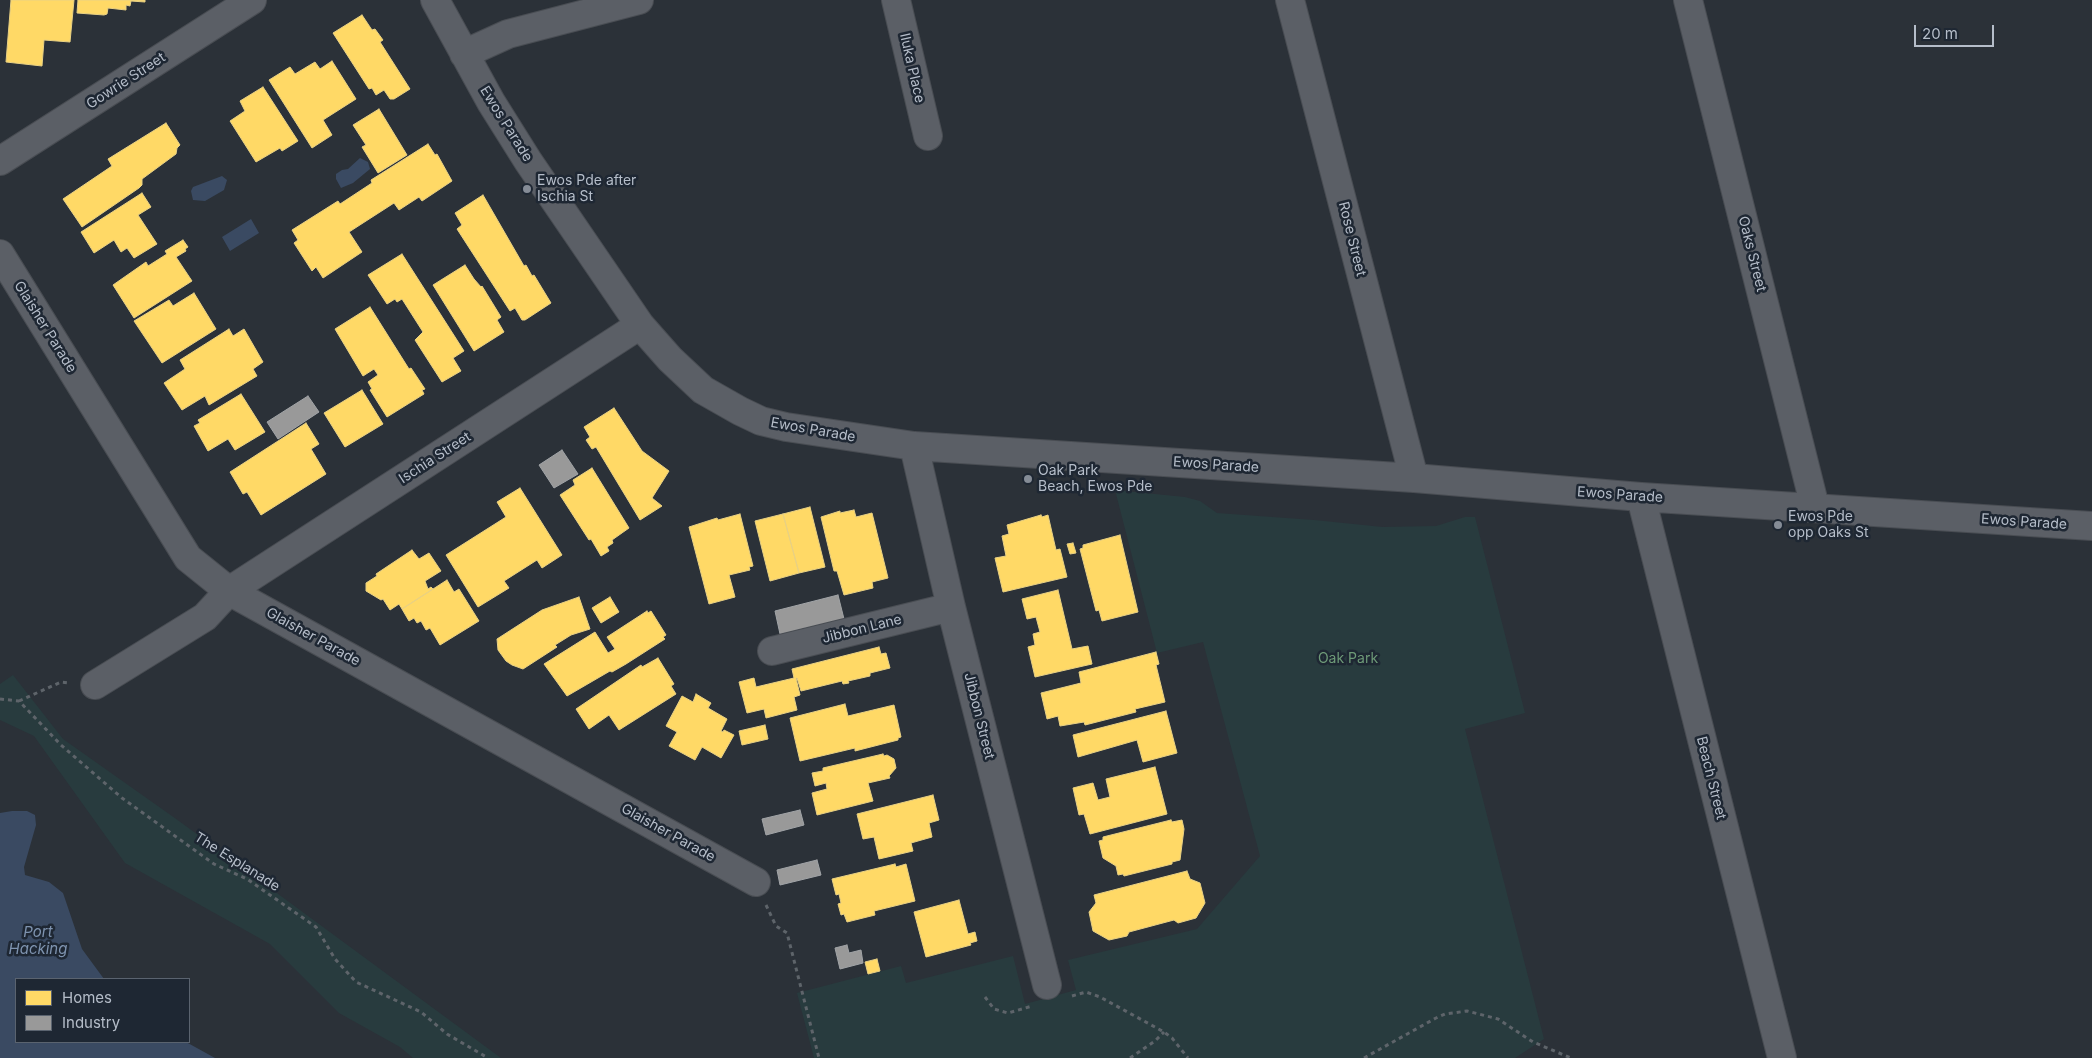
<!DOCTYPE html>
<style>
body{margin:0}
#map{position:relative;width:2092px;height:1058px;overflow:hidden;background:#2b3138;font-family:Inter,sans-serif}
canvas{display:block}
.legend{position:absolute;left:15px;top:978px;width:175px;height:65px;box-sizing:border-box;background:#1e2733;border:1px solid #5a636f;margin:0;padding:6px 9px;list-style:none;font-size:15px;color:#b5bdc9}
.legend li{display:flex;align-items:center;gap:10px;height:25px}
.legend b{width:25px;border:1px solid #5a636f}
.scale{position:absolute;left:1914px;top:25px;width:80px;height:22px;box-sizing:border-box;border:2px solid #b5bdc9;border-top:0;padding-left:6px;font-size:15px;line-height:18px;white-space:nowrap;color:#b5bdc9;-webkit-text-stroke:4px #1e2733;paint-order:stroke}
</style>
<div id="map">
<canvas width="2092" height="1058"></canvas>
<ul class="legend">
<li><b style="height:14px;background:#ffd966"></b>Homes</li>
<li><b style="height:14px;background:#999"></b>Industry</li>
</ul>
<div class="scale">20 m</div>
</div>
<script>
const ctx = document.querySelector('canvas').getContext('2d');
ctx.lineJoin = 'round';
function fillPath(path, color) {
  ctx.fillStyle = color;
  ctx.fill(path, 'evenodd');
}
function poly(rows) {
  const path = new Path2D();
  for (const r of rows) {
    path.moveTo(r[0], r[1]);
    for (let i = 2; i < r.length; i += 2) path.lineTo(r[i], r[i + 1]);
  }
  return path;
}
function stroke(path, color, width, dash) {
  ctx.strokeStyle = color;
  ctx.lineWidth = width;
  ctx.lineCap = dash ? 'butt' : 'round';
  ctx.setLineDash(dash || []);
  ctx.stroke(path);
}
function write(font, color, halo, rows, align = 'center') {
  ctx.font = font + ' Inter,sans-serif';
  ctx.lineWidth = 5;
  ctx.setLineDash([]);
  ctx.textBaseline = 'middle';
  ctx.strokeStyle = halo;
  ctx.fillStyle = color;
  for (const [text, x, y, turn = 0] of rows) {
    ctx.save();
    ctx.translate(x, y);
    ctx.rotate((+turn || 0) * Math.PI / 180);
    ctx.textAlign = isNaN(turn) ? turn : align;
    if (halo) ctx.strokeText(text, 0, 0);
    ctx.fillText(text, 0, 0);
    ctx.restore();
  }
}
const green = poly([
 [1115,490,1185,497,1200,501,1217,513,1314,520,1383,527,1436,526,1465,517,1475,517,1525,713,1465,729,1544,1039,1515,1058,814,1058,797,993,901,966,906,983,1013,956,1025,1004,1076,990,1068,960,1197,929,1260,856,1203,642,1157,653],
 [13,675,63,739,179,821,501,1058,413,1058,400,1047,339,1013,270,944,125,863,34,736,0,720,0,684]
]);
const water = poly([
 [360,158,368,162,370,169,353,183,341,188,336,179,336,174,342,170,348,169],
 [222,176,227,180,224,190,205,201,193,200,191,191,193,187],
 [251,219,259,233,230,251,222,237],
 [12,811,27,811,35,815,36,825,24,867,25,875,49,882,63,893,82,949,104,979,16,979,16,1042,186,1042,215,1058,0,1058,0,813]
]);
const homes = poly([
 [11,0,74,0,70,42,44,40,42,66,6,62,11,0],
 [78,0,145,0,145,2,131,1,130,6,126,5,126,10,108,8,107,14,104,15,77,13,78,0],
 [362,15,372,30,375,29,383,40,380,42,410,89,394,99,390,99,384,90,376,95,372,88,369,89,333,33,362,15],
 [332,61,356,99,323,120,332,135,312,148,269,80,290,67,295,74,315,62,320,69,332,61],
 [263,87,298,141,282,151,280,148,256,162,230,121,245,111,240,101,263,87],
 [379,109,407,155,378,173,362,147,366,145,353,125,379,109],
 [166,123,180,145,177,148,176,154,142,179,142,185,139,188,82,227,63,199,112,166,108,159,166,123],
 [428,144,435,155,437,154,452,181,422,201,419,197,399,210,394,203,349,232,362,252,323,278,316,267,312,271,294,243,298,240,292,230,338,201,340,204,372,183,371,180,428,144],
 [142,193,151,207,138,215,157,244,134,258,127,248,121,252,114,240,94,253,81,232,142,193],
 [483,195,524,266,526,265,532,276,534,275,551,303,525,320,522,320,515,308,510,311,457,229,462,225,455,213,483,195],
 [183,240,188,247,185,249,186,251,176,257,192,281,134,318,113,285,146,262,148,266,167,254,165,251,183,240],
 [402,254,464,351,453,358,461,371,442,382,415,340,423,332,402,299,397,302,395,299,387,304,368,275,402,254],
 [465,265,474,279,481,287,482,286,501,317,497,320,504,332,474,351,433,285,465,265],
 [194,293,216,329,162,363,134,321,169,300,173,306,194,293],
 [370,307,409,369,411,368,425,389,422,390,424,394,387,417,370,390,372,389,368,382,378,375,374,369,363,376,335,329,370,307],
 [229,329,233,336,244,329,263,362,253,369,257,376,209,405,205,396,182,410,164,383,185,369,180,360,229,329],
 [362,390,383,424,345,447,324,413,362,390],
 [241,394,265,432,235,450,228,439,208,451,194,426,200,423,198,420,241,394],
 [614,408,642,451,669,471,652,498,662,506,640,520,596,447,592,449,586,440,590,437,584,427,614,408],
 [306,423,319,444,311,449,326,474,261,515,247,492,243,494,230,472,306,423],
 [592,468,629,528,612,540,613,543,607,547,609,551,601,556,591,539,589,540,560,495,575,485,573,480,592,468],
 [520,488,562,555,542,568,537,560,504,581,509,588,478,607,446,555,506,517,497,502,520,488],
 [810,507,825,567,799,573,783,514,810,507],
 [854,510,856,517,872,513,888,578,872,582,873,588,844,595,837,571,834,571,821,517,840,511,840,513,854,510],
 [740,514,753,566,749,567,750,570,729,575,735,597,709,604,689,527,717,518,718,520,740,514],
 [783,514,799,573,770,581,755,521,783,514],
 [1041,515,1042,517,1048,515,1056,550,1060,549,1067,577,1003,592,995,558,1006,556,1002,536,1009,534,1007,525,1041,515],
 [1120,535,1138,612,1102,621,1099,610,1096,611,1080,549,1083,548,1083,545,1120,535],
 [1073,543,1076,553,1070,554,1067,544,1073,543],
 [412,550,419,559,429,553,441,571,425,581,428,589,431,587,433,589,402,609,399,604,390,610,383,599,381,600,366,591,366,583,377,576,376,574,412,550],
 [447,580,454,592,459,589,479,621,440,645,430,628,426,630,421,621,417,623,414,618,409,621,402,609,447,580],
 [1058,590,1072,649,1088,646,1092,664,1035,677,1028,647,1035,645,1033,634,1040,632,1036,617,1027,619,1022,599,1058,590],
 [579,597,590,629,571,635,555,645,557,647,523,669,512,665,506,661,498,650,497,639,542,610,579,597],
 [610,597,619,612,601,623,592,608,610,597],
 [647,611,648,613,651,611,666,635,663,637,665,639,626,664,612,672,610,671,567,696,544,664,595,632,608,653,615,649,607,637,647,611],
 [879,647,881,654,886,653,890,668,870,673,870,676,848,681,849,683,843,684,842,681,801,691,797,678,796,678,800,695,794,697,797,710,766,718,764,709,747,713,739,682,754,678,756,687,794,678,792,669,879,647],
 [1156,652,1159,664,1156,665,1165,702,1135,709,1136,712,1085,725,1084,722,1060,726,1058,716,1047,719,1041,693,1081,683,1079,672,1156,652],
 [658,658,674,684,671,686,676,694,619,730,609,715,589,729,576,709,641,665,642,667,658,658],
 [696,694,711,703,708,708,727,719,721,731,723,732,724,730,734,735,721,758,702,747,695,760,669,746,677,732,666,726,682,696,693,702,696,694],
 [845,704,848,716,894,705,901,737,898,738,898,740,855,751,855,748,800,761,790,718,845,704],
 [1166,711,1177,753,1143,762,1137,740,1078,757,1073,735,1166,711],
 [765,725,768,739,742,745,739,731,765,725],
 [883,754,884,756,887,755,894,759,896,768,889,776,890,778,868,783,873,801,817,815,812,793,827,789,826,783,815,786,812,773,823,771,823,768,883,754],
 [1155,767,1167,814,1090,834,1084,814,1079,815,1073,788,1093,783,1098,800,1110,797,1106,779,1155,767],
 [933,795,939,820,929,823,932,837,911,843,913,851,879,859,874,837,863,839,857,814,933,795],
 [1171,820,1172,822,1182,820,1184,829,1180,860,1172,862,1172,864,1124,876,1123,874,1118,875,1116,866,1103,858,1099,841,1103,840,1103,837,1171,820],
 [895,864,896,867,906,864,915,901,874,911,875,915,847,922,844,914,841,915,838,904,841,903,839,894,836,895,832,879,895,864],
 [1187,871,1190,879,1200,883,1205,903,1196,918,1178,923,1174,920,1129,932,1127,936,1109,940,1093,931,1089,912,1096,903,1094,895,1187,871],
 [959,900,968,934,975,932,977,941,970,943,971,945,926,957,914,912,959,900],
 [877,959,880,971,868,974,865,962,877,959]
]);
const industry = poly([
 [308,396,319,412,278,439,267,422,308,396],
 [562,450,578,474,554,488,539,465,562,450],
 [838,595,844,619,780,634,775,611,838,595],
 [800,810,804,825,766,835,762,819,800,810],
 [817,860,821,875,780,885,777,870,817,860],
 [847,945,849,953,861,950,863,963,840,969,835,948,847,945]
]);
const path = poly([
 [0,699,19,701,61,745,122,798,214,864,247,879,316,927,335,959,356,982,421,1012,447,1034,488,1058],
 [19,701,61,682,70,683],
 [766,905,776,926,787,933,819,1058],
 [1072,996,1086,992,1100,997,1164,1032,1172,1038,1188,1058],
 [985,997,994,1009,1008,1013,1032,1006],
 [1130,1058,1155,1041,1164,1032],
 [1364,1058,1436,1018,1445,1014,1467,1011,1498,1019,1533,1042,1571,1058]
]);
const minor = poly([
 [435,0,491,102,528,161,640,325,670,359,703,390,740,411,761,421,786,427,914,446,1414,478,1641,497,2092,526],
 [896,0,928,136],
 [1290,0,1414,478],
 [1688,0,1815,507],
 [464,54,508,34,639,0],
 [0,161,252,0],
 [0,254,188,558,229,591,756,882],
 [914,446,951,607,1047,985],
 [1641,497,1782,1058],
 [772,651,951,607],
 [95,685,205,617,229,591,640,325]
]);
const markers = [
 [527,189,5,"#858c96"],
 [1028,479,5,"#858c96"],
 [1778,525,5,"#858c96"]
];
const streetNames = [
 ["Iluka Place",912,68,77],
 ["Gowrie Street",126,81,-33],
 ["Ewos Parade",506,124,58],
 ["Rose Street",1352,239,76],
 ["Oaks Street",1752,254,76],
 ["Glaisher Parade",45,327,58],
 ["Ewos Parade",813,430,10],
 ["Ischia Street",435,458,-33],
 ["Ewos Parade",1216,465,4],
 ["Ewos Parade",1620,495,4],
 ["Ewos Parade",2024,522,4],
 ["Jibbon Lane",862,629,-14],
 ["Glaisher Parade",313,637,29],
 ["Jibbon Street",979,716,76],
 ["Beach Street",1711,778,76],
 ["Glaisher Parade",668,833,29],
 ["The Esplanade",237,862,32]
];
const poiNames = [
 ["Ewos Pde after",537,181],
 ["Ischia St",537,197],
 ["Oak Park",1038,471],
 ["Beach, Ewos Pde",1038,487],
 ["Ewos Pde",1788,517],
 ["opp Oaks St",1788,533]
];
const parkNames = [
 ["Oak Park",1348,659]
];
const waterNames = [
 ["Port",38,932],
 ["Hacking",38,949]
];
fillPath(green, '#283b3e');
fillPath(water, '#3a4a62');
fillPath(homes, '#ffd966');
stroke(homes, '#e9d184', 1);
fillPath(industry, '#999');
stroke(industry, '#a1a4a7', 1);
stroke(minor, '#494d53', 30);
stroke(path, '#5e646a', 3, [4, 4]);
stroke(minor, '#5b5f66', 28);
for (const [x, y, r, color] of markers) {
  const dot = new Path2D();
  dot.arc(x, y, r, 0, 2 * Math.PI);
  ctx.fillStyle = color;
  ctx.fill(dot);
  stroke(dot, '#1e2733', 2);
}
write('14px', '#b5bdc9', '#1e2733', streetNames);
write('14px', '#b5bdc9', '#1e2733', poiNames, 'left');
write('14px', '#6d9977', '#1e2733', parkNames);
write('italic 15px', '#7e93af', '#1e2733', waterNames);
</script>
